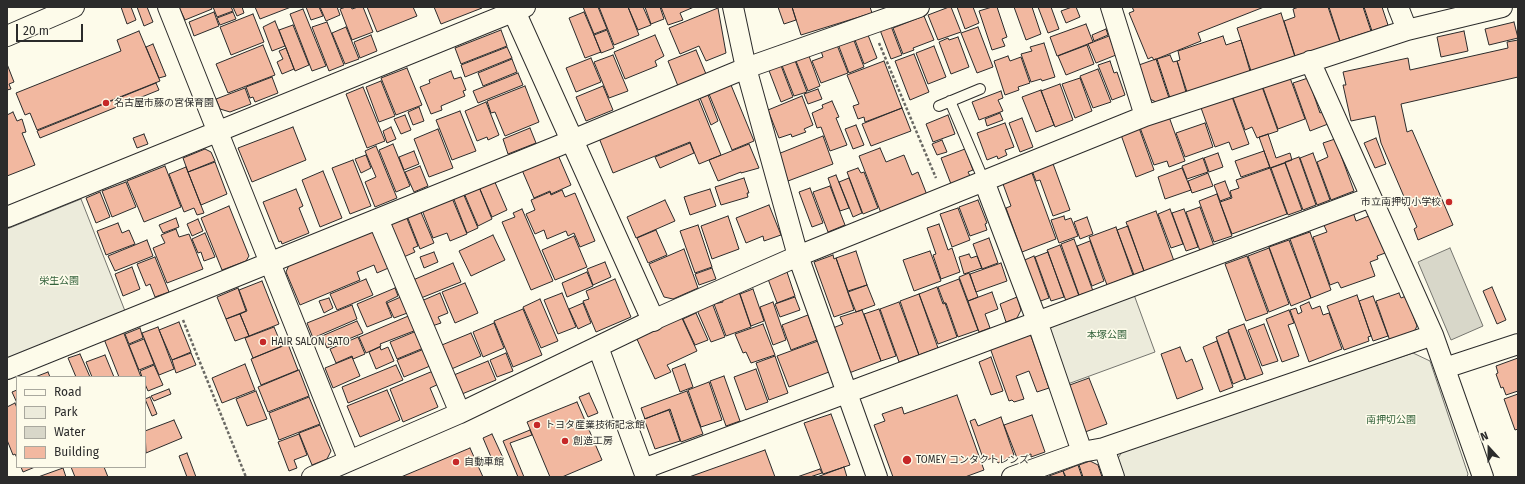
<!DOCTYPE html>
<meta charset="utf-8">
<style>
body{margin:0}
#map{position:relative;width:1525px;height:484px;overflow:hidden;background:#fdfbea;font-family:"Fira Sans",sans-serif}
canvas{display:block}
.frame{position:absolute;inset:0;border:8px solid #2b2b2b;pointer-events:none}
.legend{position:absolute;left:16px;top:376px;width:130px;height:92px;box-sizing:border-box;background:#fdfbea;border:1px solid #a9a89e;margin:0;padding:5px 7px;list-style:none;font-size:12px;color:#2b2b2b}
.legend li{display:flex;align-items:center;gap:8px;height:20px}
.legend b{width:20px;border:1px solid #a9a89e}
.north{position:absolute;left:1469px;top:428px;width:40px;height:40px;-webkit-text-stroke:3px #fdfbea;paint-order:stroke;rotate:339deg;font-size:11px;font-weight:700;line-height:16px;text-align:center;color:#2b2b2b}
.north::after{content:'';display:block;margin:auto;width:14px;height:18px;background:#2b2b2b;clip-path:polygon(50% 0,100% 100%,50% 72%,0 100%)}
.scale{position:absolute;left:16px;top:24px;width:67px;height:18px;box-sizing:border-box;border:2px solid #2b2b2b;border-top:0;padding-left:5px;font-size:12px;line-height:14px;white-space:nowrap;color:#2b2b2b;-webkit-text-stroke:3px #fdfbea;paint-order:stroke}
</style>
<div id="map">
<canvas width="1525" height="484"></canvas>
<div class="frame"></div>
<ul class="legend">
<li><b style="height:5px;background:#fdfbea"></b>Road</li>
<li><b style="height:11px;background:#ecebdb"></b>Park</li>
<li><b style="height:11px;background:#d8d7c9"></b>Water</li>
<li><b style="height:11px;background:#f2b8a0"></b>Building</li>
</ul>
<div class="north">N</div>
<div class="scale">20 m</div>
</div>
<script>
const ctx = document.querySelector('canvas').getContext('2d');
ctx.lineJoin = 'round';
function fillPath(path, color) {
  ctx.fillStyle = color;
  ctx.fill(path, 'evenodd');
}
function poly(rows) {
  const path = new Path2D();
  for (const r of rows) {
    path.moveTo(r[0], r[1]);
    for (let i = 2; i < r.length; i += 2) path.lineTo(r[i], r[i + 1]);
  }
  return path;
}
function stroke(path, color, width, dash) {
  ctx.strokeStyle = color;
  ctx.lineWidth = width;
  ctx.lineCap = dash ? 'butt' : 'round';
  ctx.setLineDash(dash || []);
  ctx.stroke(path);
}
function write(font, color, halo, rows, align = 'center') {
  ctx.font = font + ' "Fira Sans","Noto Sans JP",sans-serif';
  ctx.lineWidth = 3;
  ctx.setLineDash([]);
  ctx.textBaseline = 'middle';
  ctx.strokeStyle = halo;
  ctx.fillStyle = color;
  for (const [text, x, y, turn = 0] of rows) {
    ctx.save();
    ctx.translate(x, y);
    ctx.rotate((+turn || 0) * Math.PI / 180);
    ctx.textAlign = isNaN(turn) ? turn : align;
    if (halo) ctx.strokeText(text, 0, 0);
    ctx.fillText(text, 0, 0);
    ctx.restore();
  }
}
const green = poly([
 [81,199,125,311,7,359,7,229,81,199],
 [1133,292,1155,352,1065,385,1047,332,1050,322,1133,292],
 [1413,353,1430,361,1468,474,1467,477,1124,477,1117,460,1123,450,1413,353]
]);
const water = poly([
 [1450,248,1483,326,1451,340,1418,262,1450,248]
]);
const building = poly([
 [121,7,131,7,136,20,127,24,121,7],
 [137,7,147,7,153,22,144,26,137,7],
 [179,7,211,7,212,9,185,20,179,7],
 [213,7,231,7,233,11,217,17,213,7],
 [233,7,242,7,244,13,237,16,233,7],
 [255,7,291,7,260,19,255,7],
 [306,7,319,7,323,16,311,20,306,7],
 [320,7,337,7,340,15,326,21,320,7],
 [346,7,351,7,352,9,358,7,363,7,373,32,352,40,340,9,346,7],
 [367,7,413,7,417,16,377,32,367,7],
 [434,7,482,7,482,8,441,24,434,7],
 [583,7,598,7,607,29,594,34,583,7],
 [599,7,628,7,639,35,614,45,599,7],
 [628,7,643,7,651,25,638,30,628,7],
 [645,7,660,7,664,19,651,24,645,7],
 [661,7,694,7,680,13,683,20,668,25,661,7],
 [778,7,792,7,796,20,784,24,778,7],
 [792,7,870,7,872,13,801,35,792,7],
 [949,7,951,7,961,32,938,40,928,15,949,7],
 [957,7,973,7,979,23,965,29,957,7],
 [992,7,997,7,1007,37,1002,39,1005,46,992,50,979,11,992,7],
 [1014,7,1032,7,1041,34,1026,40,1014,7],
 [1038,7,1051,7,1059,29,1048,33,1038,7],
 [1072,7,1076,7,1080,17,1066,23,1061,11,1072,7],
 [1132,7,1264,7,1198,33,1201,41,1154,60,1152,57,1148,59,1129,13,1134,11,1132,7],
 [1299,7,1328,7,1340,42,1295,56,1284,21,1295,17,1293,9,1299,7],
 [1329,7,1363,7,1371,31,1340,41,1329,7],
 [1364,7,1382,7,1388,25,1372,31,1364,7],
 [718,8,726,53,706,61,699,46,680,54,669,28,718,8],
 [303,9,326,66,312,71,290,14,303,9],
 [214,12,219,26,194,36,189,22,214,12],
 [233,12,236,19,220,25,217,18,233,12],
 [584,12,601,52,585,58,569,18,584,12],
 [1281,13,1295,57,1251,71,1237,28,1281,13],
 [253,14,264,42,231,55,220,27,253,14],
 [924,16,934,40,913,48,914,50,903,54,893,28,924,16],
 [275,21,285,46,272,51,263,27,275,21],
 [327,22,344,65,329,71,312,27,327,22],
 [1514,22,1518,38,1489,45,1485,29,1514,22],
 [1086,24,1093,42,1057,56,1050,37,1086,24],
 [293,25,309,65,295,71,279,30,293,25],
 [891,26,902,55,891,59,880,30,891,26],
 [346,27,359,59,345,64,332,33,346,27],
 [978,27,993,67,977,73,961,33,978,27],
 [1106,29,1108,35,1094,41,1092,35,1106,29],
 [501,30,507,46,461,64,455,48,501,30],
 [607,30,614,48,601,53,594,35,607,30],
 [139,31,160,81,37,130,30,113,25,115,16,93,121,51,117,40,139,31],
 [1464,31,1468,51,1441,57,1437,37,1464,31],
 [371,35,377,51,360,58,354,42,371,35],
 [655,35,664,56,655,61,657,66,625,79,614,52,655,35],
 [868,35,877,58,864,64,855,40,868,35],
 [1109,36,1116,55,1096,63,1088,44,1109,36],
 [1223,36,1226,45,1241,40,1250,71,1187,92,1177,61,1180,60,1178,51,1223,36],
 [958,37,969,67,951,74,939,42,948,38,949,40,958,37],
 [853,38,864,67,849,73,838,44,853,38],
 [1518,40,1518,77,1401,104,1407,132,1412,130,1453,225,1418,240,1414,229,1417,227,1381,143,1375,116,1351,121,1343,85,1346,85,1343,72,1408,58,1410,70,1508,48,1507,42,1518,40],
 [1044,43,1055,77,1042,81,1041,79,1031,82,1021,54,1032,51,1030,47,1044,43],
 [153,44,166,76,159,78,146,47,153,44],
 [263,45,275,75,228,93,216,64,263,45],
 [837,45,848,73,821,83,812,61,823,57,821,51,837,45],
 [1087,45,1094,64,1066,75,1058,56,1087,45],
 [934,46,946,77,928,84,916,53,934,46],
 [507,47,512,58,465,77,461,65,507,47],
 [286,48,294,69,282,74,277,62,283,59,279,51,286,48],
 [696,50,706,74,678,86,668,61,696,50],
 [914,54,929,92,910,100,895,61,914,54],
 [613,55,628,91,609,98,594,62,613,55],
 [1170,55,1173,62,1177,61,1186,92,1170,98,1157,59,1170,55],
 [809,56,820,86,808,91,796,61,809,56],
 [1008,56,1010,61,1021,57,1030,83,1018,87,1019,90,1005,95,994,61,1008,56],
 [591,58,601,82,576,92,566,68,591,58],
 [794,58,807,92,794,96,781,63,794,58],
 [512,59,517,72,483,86,478,73,512,59],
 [1156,59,1169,98,1156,102,1148,98,1136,66,1156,59],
 [884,61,902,108,865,122,864,117,858,119,853,106,859,104,847,75,884,61],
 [1110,61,1114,73,1117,72,1125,95,1112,100,1098,65,1110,61],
 [780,63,793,97,781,102,768,68,780,63],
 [7,64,14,82,9,84,11,89,7,90,7,64],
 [407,68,422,105,396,115,381,78,407,68],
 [1098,69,1111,102,1093,108,1080,76,1098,69],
 [451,71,454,79,461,77,466,90,463,91,465,96,441,106,442,110,431,114,420,87,430,83,429,80,451,71],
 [518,73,523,85,478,103,473,91,518,73],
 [1289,75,1305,119,1278,129,1262,85,1289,75],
 [272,77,278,93,255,102,253,97,250,98,246,87,272,77],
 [1080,78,1092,111,1075,118,1062,84,1080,78],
 [1308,78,1320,113,1324,111,1328,124,1310,131,1293,83,1308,78],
 [381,81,395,116,379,122,366,87,381,81],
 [156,83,159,90,40,138,37,131,156,83],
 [1060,84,1073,120,1055,127,1041,91,1060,84],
 [1261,84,1278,131,1257,138,1252,127,1245,130,1232,95,1261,84],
 [731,85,754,141,732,150,709,94,731,85],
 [525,86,539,122,505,136,495,112,491,113,487,101,525,86],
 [603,86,613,110,586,121,576,97,603,86],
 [363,87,385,141,367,148,346,94,363,87],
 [245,88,251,104,230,112,220,109,216,99,245,88],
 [818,89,822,99,808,104,804,94,818,89],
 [1041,90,1054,125,1036,132,1022,97,1041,90],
 [1001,91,1003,98,998,100,1003,111,979,120,972,102,1001,91],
 [1231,94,1249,144,1232,150,1229,142,1215,147,1200,105,1231,94],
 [708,95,718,121,711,125,700,98,708,95],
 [802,96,813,125,804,129,806,132,792,137,791,134,779,138,768,110,802,96],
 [698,98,721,155,699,164,690,142,613,173,599,138,698,98],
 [832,101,839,117,836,118,847,145,830,151,821,127,817,128,812,113,823,108,822,105,832,101],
 [486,102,499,135,488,140,487,137,477,141,465,111,486,102],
 [419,107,424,121,413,125,408,112,419,107],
 [902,108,911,131,871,146,862,124,902,108],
 [460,111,476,151,452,160,436,120,460,111],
 [13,112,17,121,22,119,26,132,22,133,35,165,7,176,7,115,13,112],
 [1000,113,1003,120,987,126,985,119,1000,113],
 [1168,114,1185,161,1169,167,1167,161,1154,165,1139,125,1168,114],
 [405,115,411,130,401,134,394,119,405,115],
 [948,115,955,134,933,142,926,124,948,115],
 [1022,118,1033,147,1020,152,1009,123,1022,118],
 [1005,123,1014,147,1005,150,1007,155,998,159,997,156,987,160,977,133,1005,123],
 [1205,123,1213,147,1185,157,1176,133,1205,123],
 [856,125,864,145,853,149,845,129,856,125],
 [1138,125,1154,170,1136,177,1120,132,1138,125],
 [293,127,306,160,252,182,238,148,293,127],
 [391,127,396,139,387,143,383,131,391,127],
 [530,128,536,143,508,154,503,139,530,128],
 [438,129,453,168,429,177,414,139,438,129],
 [144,134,148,144,137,148,133,138,144,134],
 [1268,134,1276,158,1290,153,1292,160,1270,168,1259,137,1268,134],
 [823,136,833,164,788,181,778,154,823,136],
 [1376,138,1386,164,1375,168,1364,143,1376,138],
 [1335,139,1354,191,1331,200,1317,162,1328,157,1323,143,1335,139],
 [942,140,947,152,937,155,932,144,942,140],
 [690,143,694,153,660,168,655,157,690,143],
 [393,144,410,186,396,192,379,150,393,144],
 [749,144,759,168,741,173,741,172,718,181,709,160,749,144],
 [376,146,397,198,375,207,365,182,376,177,365,151,376,146],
 [880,148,886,162,904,155,912,175,918,172,927,195,881,213,859,156,880,148],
 [205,149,211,152,215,161,188,172,183,158,205,149],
 [965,149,973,170,968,172,970,176,951,184,941,158,965,149],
 [414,151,419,164,404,170,399,157,414,151],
 [1264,151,1270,167,1241,177,1235,161,1264,151],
 [1218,153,1223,167,1209,172,1204,158,1218,153],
 [1313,153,1330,200,1317,205,1300,158,1313,153],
 [366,155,371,168,361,173,355,159,366,155],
 [558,155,571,185,551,194,550,191,534,198,522,170,558,155],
 [1299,157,1316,205,1303,210,1285,162,1299,157],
 [1203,158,1208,172,1187,179,1182,166,1203,158],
 [353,160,371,206,350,214,332,168,353,160],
 [1052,161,1070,210,1053,216,1040,180,1036,181,1031,168,1052,161],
 [215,162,227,194,201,205,188,172,215,162],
 [1285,163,1302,210,1288,215,1271,168,1285,163],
 [165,166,181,207,144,222,127,181,165,166],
 [420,166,428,186,414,192,405,172,420,166],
 [186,167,204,213,197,215,194,208,184,212,169,174,186,167],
 [858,168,861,173,864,172,878,208,863,214,847,172,858,168],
 [1182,168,1191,190,1165,199,1158,177,1182,168],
 [1270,168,1287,214,1232,234,1220,202,1232,198,1230,191,1239,188,1236,180,1270,168],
 [323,171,342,218,320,227,302,180,323,171],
 [1032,173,1056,239,1022,252,1006,208,1011,206,1003,184,1032,173],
 [1208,173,1213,186,1192,193,1188,181,1208,173],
 [836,175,849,208,840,211,828,178,836,175],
 [744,178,749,193,747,193,748,197,721,205,715,187,744,178],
 [849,178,862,213,853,217,839,182,849,178],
 [494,180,507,210,492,217,479,187,494,180],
 [1225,181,1231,197,1220,201,1214,185,1225,181],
 [126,182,136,207,112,217,102,191,126,182],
 [830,186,845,225,828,232,813,192,830,186],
 [479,187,492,219,478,226,464,193,479,187],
 [810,188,823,223,812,227,799,192,810,188],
 [296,189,303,206,299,208,309,233,282,244,281,241,279,242,263,202,296,189],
 [710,189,716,206,690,215,684,197,710,189],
 [562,190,565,197,575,193,595,241,580,247,574,233,568,236,566,231,547,239,544,230,535,234,526,214,535,210,531,200,550,192,551,195,562,190],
 [100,192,110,217,96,223,86,198,100,192],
 [463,193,478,228,467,233,453,197,463,193],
 [1217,194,1232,236,1214,242,1199,201,1217,194],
 [452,198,467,234,450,241,447,233,433,238,422,210,452,198],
 [665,200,675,221,636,238,627,217,665,200],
 [978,200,987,223,985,224,987,230,970,236,959,207,978,200],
 [769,205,781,235,764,241,763,236,746,243,736,218,769,205],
 [229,206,249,256,246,261,222,270,201,218,229,206],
 [1200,207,1214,246,1200,251,1186,212,1200,207],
 [958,208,970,240,952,247,940,214,958,208],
 [522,209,553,281,531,290,502,222,515,217,513,213,522,209],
 [1170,209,1183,244,1171,248,1158,214,1170,209],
 [1184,209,1198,247,1186,251,1172,213,1184,209],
 [420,210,434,243,420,249,407,216,420,210],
 [1156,211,1174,261,1144,271,1126,222,1156,211],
 [1353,212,1356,221,1371,215,1388,252,1377,256,1378,259,1370,262,1375,276,1341,288,1338,282,1330,285,1313,237,1327,232,1323,223,1353,212],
 [406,216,418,246,413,248,415,252,399,259,385,225,406,216],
 [728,216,739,249,712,259,701,226,728,216],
 [1064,216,1065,220,1071,218,1078,236,1059,243,1051,220,1064,216],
 [1087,217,1093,234,1080,239,1074,222,1087,217],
 [176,218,179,227,163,233,159,225,176,218],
 [198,219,203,231,192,236,187,224,198,219],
 [118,223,122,233,129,230,135,244,106,255,97,231,118,223],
 [939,224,948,250,952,248,960,272,941,279,933,255,936,254,927,228,939,224],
 [698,225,712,267,695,273,680,231,698,225],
 [1128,226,1144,271,1134,275,1117,230,1128,226],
 [1116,227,1133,275,1107,285,1089,237,1116,227],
 [377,228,393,266,377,273,374,265,357,272,360,280,300,305,286,272,289,265,377,228],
 [176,229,179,237,189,234,203,269,167,283,153,248,165,243,161,235,176,229],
 [656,230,667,255,648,263,637,238,656,230],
 [1310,232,1331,290,1311,298,1290,239,1310,232],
 [205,233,215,257,204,261,201,252,198,253,192,239,205,233],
 [493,235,505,260,471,276,459,251,493,235],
 [574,236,587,267,555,280,542,250,574,236],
 [989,238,998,263,982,269,973,244,989,238],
 [1074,239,1093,291,1079,295,1061,244,1074,239],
 [147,240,153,256,115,271,108,256,147,240],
 [1289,240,1311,298,1291,306,1269,247,1289,240],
 [1090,241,1104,281,1092,286,1077,246,1090,241],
 [1060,245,1079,296,1066,301,1047,250,1060,245],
 [1269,248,1289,304,1269,312,1248,256,1269,248],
 [684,249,698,288,673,299,664,297,649,264,684,249],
 [856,251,867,285,848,291,836,258,856,251],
 [930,251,941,281,914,291,903,260,930,251],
 [434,252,438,262,424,268,420,257,434,252],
 [1048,252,1064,297,1051,301,1035,257,1048,252],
 [969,254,971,258,977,256,982,268,964,274,959,257,969,254],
 [833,255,834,259,836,258,854,310,834,317,814,262,833,255],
 [1034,256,1049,298,1035,303,1020,262,1034,256],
 [1247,256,1268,313,1246,321,1225,264,1247,256],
 [155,257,169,292,155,297,150,284,146,286,137,264,155,257],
 [605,262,611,277,593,285,587,269,605,262],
 [453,263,461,282,421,298,413,280,453,263],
 [1001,263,1007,281,976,292,970,274,1001,263],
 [132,267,140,289,123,296,115,274,132,267],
 [712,268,716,279,699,285,695,274,712,268],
 [587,272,593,286,567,297,562,283,587,272],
 [787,272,795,296,777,303,768,279,787,272],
 [969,273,978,297,968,301,959,277,969,273],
 [366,279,373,295,337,310,330,294,366,279],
 [615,279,631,317,596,332,583,301,589,299,586,291,615,279],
 [959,279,978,330,958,337,946,303,944,303,938,287,959,279],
 [262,281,279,324,249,336,240,314,247,311,239,290,262,281],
 [465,283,478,313,455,323,442,292,465,283],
 [867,285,875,305,856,312,848,292,867,285],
 [937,287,943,304,945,303,957,337,938,344,919,294,937,287],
 [1492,287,1506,320,1497,324,1483,291,1492,287],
 [238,288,246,311,226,319,217,297,238,288],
 [395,288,398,296,386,302,392,317,367,327,357,304,395,288],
 [753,289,764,321,751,326,740,294,753,289],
 [739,292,751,327,726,336,714,304,723,302,722,298,739,292],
 [992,292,998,309,985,314,990,328,979,332,968,301,992,292],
 [440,293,448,313,438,317,441,323,429,327,419,302,440,293],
 [562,293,576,327,558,334,544,300,562,293],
 [1399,293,1401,298,1406,296,1417,326,1414,332,1390,341,1376,301,1399,293],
 [919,294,938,348,919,355,900,301,919,294],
 [1357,295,1371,336,1368,337,1369,341,1344,350,1327,306,1357,295],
 [403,296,410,312,394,318,387,303,403,296],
 [1373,296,1388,336,1373,341,1359,301,1373,296],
 [795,297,800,310,780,317,775,304,795,297],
 [1017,297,1021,310,1017,318,1006,322,1000,304,1017,297],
 [329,298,333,308,324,313,319,301,329,298],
 [540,299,558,341,541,348,523,307,540,299],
 [773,302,786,340,773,345,760,307,773,302],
 [899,302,919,355,899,362,880,309,899,302],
 [1309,302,1312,309,1320,306,1323,315,1329,313,1342,349,1309,362,1290,310,1296,308,1298,314,1302,312,1300,306,1309,302],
 [583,303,591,323,578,329,569,309,583,303],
 [712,303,725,337,711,342,697,310,712,303],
 [352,305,357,319,313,338,307,323,352,305],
 [523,309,542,355,513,367,494,321,523,309],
 [879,309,896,356,881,361,864,314,879,309],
 [862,310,881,361,849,373,833,328,843,324,840,317,862,310],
 [1289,310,1294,323,1288,325,1299,356,1282,362,1266,319,1289,310],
 [696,313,708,340,695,345,683,319,696,313],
 [240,314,249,336,235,341,226,319,240,314],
 [413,314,419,329,380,344,381,346,366,353,359,337,413,314],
 [808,315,817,340,791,350,782,325,808,315],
 [681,316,697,351,667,365,671,372,655,379,636,337,681,316],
 [357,321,363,333,327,348,322,336,357,321],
 [179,322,191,352,172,360,159,330,179,322],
 [494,323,504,348,483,357,473,332,494,323],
 [763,324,775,355,751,363,746,352,743,353,735,334,763,324],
 [1244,324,1263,374,1246,380,1228,330,1244,324],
 [1264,324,1278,361,1262,366,1248,330,1264,324],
 [158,327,174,369,159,375,142,333,158,327],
 [274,327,282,346,253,358,245,338,274,327],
 [140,328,143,338,129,344,125,334,140,328],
 [419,330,426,347,397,359,390,342,419,330],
 [123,331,141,377,119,377,104,339,123,331],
 [1228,332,1245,379,1233,384,1216,337,1228,332],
 [471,333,481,356,447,371,437,347,471,333],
 [1023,333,1031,336,1049,388,1037,392,1029,371,1016,376,1024,399,1014,402,1012,400,1009,401,989,345,1023,333],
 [358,337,365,354,353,359,352,356,336,363,330,349,358,337],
 [144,339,154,364,139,370,129,345,144,339],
 [818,341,829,372,789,387,777,356,818,341],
 [1217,341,1233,387,1220,392,1203,347,1217,341],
 [288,344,298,370,261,385,251,359,288,344],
 [380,347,381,350,388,347,394,361,376,369,369,352,380,347],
 [1180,347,1186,362,1192,359,1203,389,1177,399,1161,354,1180,347],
 [424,349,430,366,404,377,397,360,424,349],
 [191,353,196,365,176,373,172,360,191,353],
 [506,353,513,371,497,377,490,360,506,353],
 [80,354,90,377,76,377,68,358,80,354],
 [105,355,114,377,92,377,86,362,105,355],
 [775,356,788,393,769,400,756,363,775,356],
 [352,357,360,376,333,388,325,368,352,357],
 [991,357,1003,391,991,395,979,362,991,357],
 [1518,358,1518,391,1506,395,1503,387,1501,388,1496,374,1498,373,1496,366,1518,358],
 [488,361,496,380,462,394,449,377,488,361],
 [245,364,255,390,222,403,212,378,245,364],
 [685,364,693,387,680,392,672,369,685,364],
 [154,365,163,385,148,391,145,384,145,377,142,377,140,371,154,365],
 [396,365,403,380,348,403,342,387,396,365],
 [756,369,768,402,746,410,734,377,756,369],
 [299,370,309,396,268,412,258,387,299,370],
 [433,371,439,384,430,388,438,407,403,422,390,389,433,371],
 [48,372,50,377,35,377,48,372],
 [724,376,740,421,726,426,710,381,724,376],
 [1089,378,1107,424,1085,432,1067,386,1089,378],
 [709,382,722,420,701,427,688,390,709,382],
 [169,389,171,394,154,401,151,396,169,389],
 [17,390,17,403,12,392,17,390],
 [387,390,400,420,360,437,347,406,387,390],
 [256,391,267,419,247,426,236,399,256,391],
 [687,391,703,434,681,442,670,409,645,419,641,408,687,391],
 [589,393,598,413,588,417,579,397,589,393],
 [1518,394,1518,429,1515,430,1504,399,1518,394],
 [957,395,984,470,965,477,893,477,874,425,885,421,882,414,902,407,904,414,957,395],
 [150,397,157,414,152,416,145,399,150,397],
 [309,397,320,424,279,440,269,413,309,397],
 [577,402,602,460,562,477,550,477,527,422,577,402],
 [15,403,17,408,17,458,15,454,13,455,7,440,7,407,15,403],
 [669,410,680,441,655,449,644,419,669,410],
 [831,414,850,465,823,474,804,423,831,414],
 [1032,415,1045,452,1031,457,1031,454,1017,458,1004,425,1032,415],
 [1001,417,1014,455,998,463,995,457,984,461,970,421,975,419,978,426,1001,417],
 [174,420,182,438,146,453,145,431,174,420],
 [320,425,331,451,327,459,312,465,299,433,320,425],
 [530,430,532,435,510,443,524,477,518,477,503,441,530,430],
 [299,434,307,455,294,460,297,468,289,471,278,442,299,434],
 [492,434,504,460,494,464,483,438,492,434],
 [470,448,483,477,401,477,470,448],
 [765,450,775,477,689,477,765,450],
 [187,453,196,477,187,477,179,456,187,453],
 [1090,461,1098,465,1102,477,1083,477,1079,465,1090,461],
 [1078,465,1082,477,1066,477,1063,471,1078,465],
 [21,467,35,467,23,472,21,467],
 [71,467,104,467,108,477,75,477,71,467],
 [844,467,847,477,817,477,844,467],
 [63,468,66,477,38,477,63,468],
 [820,469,822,473,810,477,797,477,820,469],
 [1063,471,1065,477,1050,477,1049,476,1063,471]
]);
const path = poly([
 [879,43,936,178],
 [183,320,246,477]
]);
const lane = poly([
 [950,101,984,181],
 [939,106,980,89]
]);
const street = poly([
 [168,7,349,461],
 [733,7,746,68,798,256,877,477],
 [1111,7,1145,116],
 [1398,7,1407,30],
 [7,36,74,7],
 [1310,61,1433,335,1483,477],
 [984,181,1037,321,1082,452],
 [7,217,525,7],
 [378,219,460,413],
 [598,347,646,477],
 [1445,368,1518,344],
 [7,369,558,146,746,68,919,7],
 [1104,448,1114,477],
 [643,469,1371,197],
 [312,477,460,413,653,320,798,256,1145,116,1407,30,1502,7],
 [1012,477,1082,452,1104,448,1433,335]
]);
const secondary = poly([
 [512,7,653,320]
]);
const markers = [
 [106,103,4,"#c62828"],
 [1449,202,4,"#c62828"],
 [263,342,4,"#c62828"],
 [537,425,4,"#c62828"],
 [565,441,4,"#c62828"],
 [907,460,5,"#c62828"],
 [456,462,4,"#c62828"]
];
const poiNames = [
 ["名古屋市藤の宮保育園",114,103],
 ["市立南押切小学校",1441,202,"right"],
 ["HAIR SALON SATO",271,342],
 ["トヨタ産業技術記念館",545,425],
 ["創造工房",573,441],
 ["TOMEY コンタクトレンズ",916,460],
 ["自動車館",464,462]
];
const parkNames = [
 ["栄生公園",59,281],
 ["本塚公園",1107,335],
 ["南押切公園",1391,420]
];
fillPath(green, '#ecebdb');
stroke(green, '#74746e', 1);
fillPath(water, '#d8d7c9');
stroke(water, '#74746e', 1);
fillPath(building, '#f2b8a0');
stroke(building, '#2b2b2b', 1);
stroke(lane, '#2b2b2b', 12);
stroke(street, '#2b2b2b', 22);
stroke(secondary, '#2b2b2b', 24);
stroke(path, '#6a6964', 2.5, [3, 2]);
stroke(lane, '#fdfbea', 10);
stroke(street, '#fdfbea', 20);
stroke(secondary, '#fdfbea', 22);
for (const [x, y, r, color] of markers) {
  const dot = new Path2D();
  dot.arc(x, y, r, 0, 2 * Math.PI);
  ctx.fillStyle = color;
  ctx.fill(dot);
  stroke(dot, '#fdfbea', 1.5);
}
write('10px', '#2b2b2b', '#fdfbea', poiNames, 'left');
write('10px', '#34623c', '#fdfbea', parkNames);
</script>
